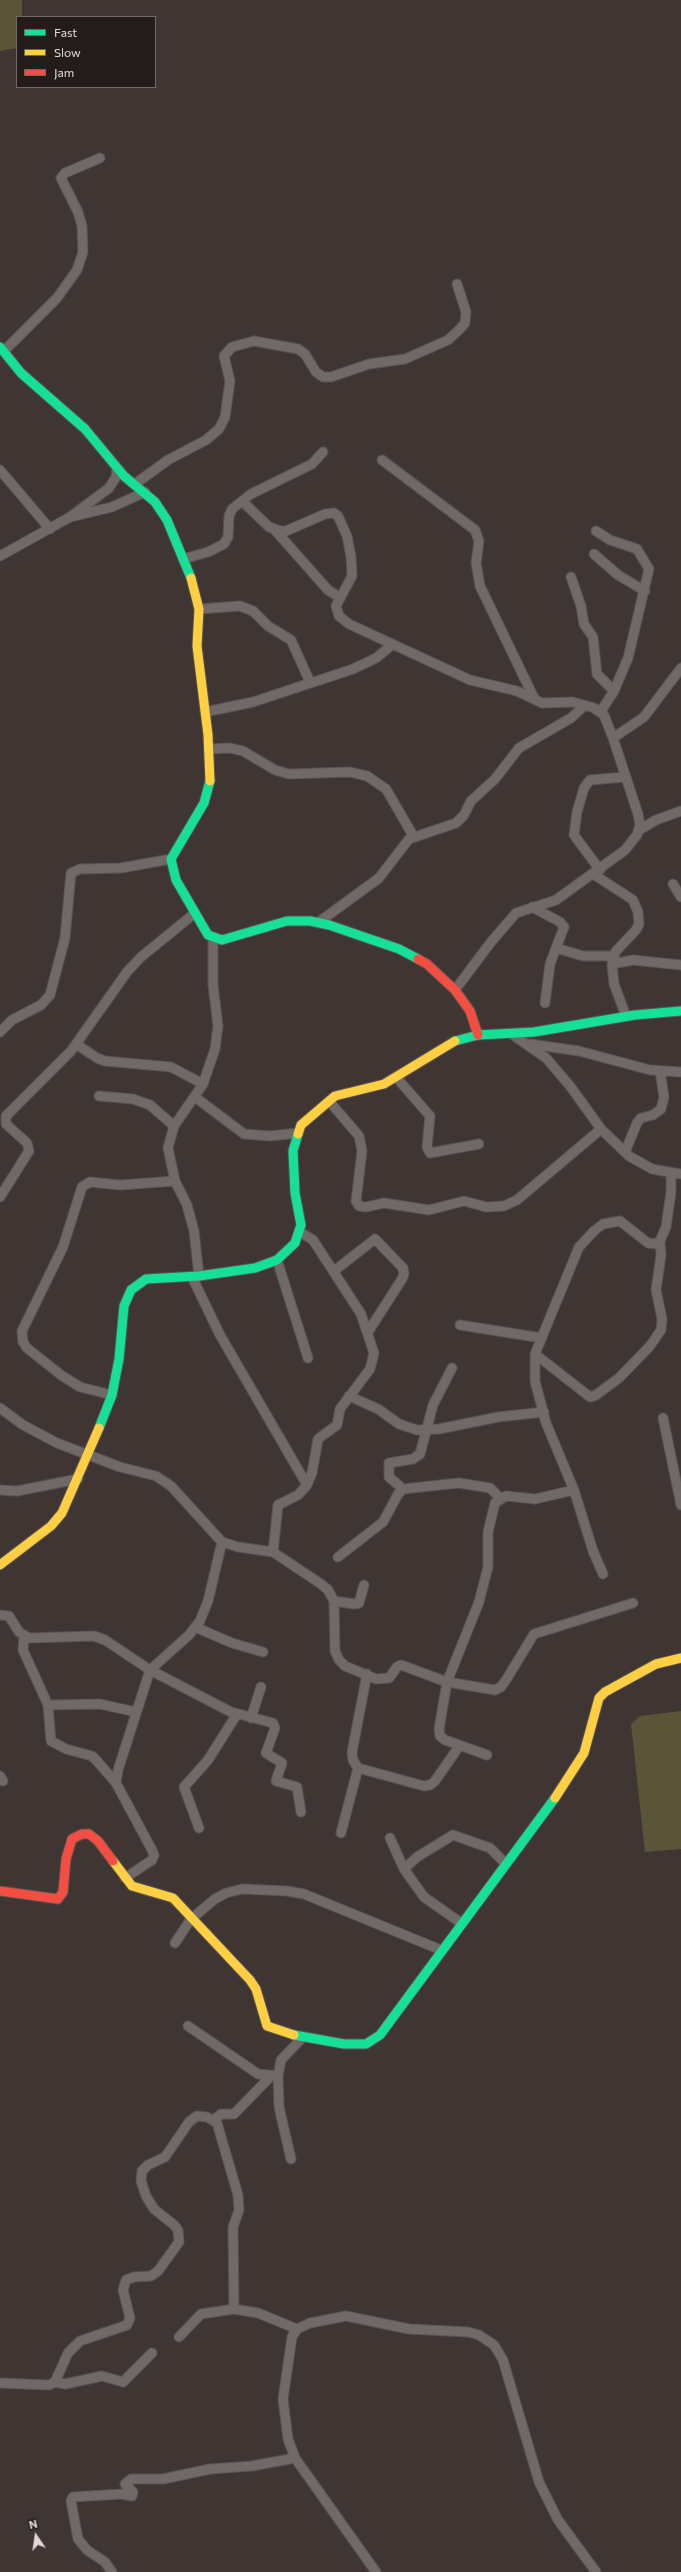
<!DOCTYPE html>
<style>
body{margin:0}
#map{position:relative;width:681px;height:2572px;overflow:hidden;background:#3f3634;font-family:Commissioner,sans-serif}
canvas{display:block}
.legend{position:absolute;left:16px;top:16px;width:140px;height:72px;box-sizing:border-box;background:#241c1b;border:1px solid #706766;margin:0;padding:5px 7px;list-style:none;font-size:12px;color:#e3d8d6}
.legend li{display:flex;align-items:center;gap:8px;height:20px}
.legend b{width:20px;border:1px solid #706766}
.north{position:absolute;left:16px;top:2516px;width:40px;height:40px;-webkit-text-stroke:3px #241c1b;paint-order:stroke;rotate:347deg;font-size:11px;font-weight:700;line-height:16px;text-align:center;color:#e3d8d6}
.north::after{content:'';display:block;margin:auto;width:14px;height:18px;background:#e3d8d6;clip-path:polygon(50% 0,100% 100%,50% 72%,0 100%)}
</style>
<div id="map">
<canvas width="681" height="2572"></canvas>
<ul class="legend">
<li><b style="height:5px;background:#16e098"></b>Fast</li>
<li><b style="height:5px;background:#ffcf43"></b>Slow</li>
<li><b style="height:5px;background:#f24e42"></b>Jam</li>
</ul>
<div class="north">N</div>
</div>
<script>
const ctx = document.querySelector('canvas').getContext('2d');
ctx.lineJoin = 'round';
function fillPath(path, color) {
  ctx.fillStyle = color;
  ctx.fill(path, 'evenodd');
}
function poly(rows) {
  const path = new Path2D();
  for (const r of rows) {
    path.moveTo(r[0], r[1]);
    for (let i = 2; i < r.length; i += 2) path.lineTo(r[i], r[i + 1]);
  }
  return path;
}
function stroke(path, color, width, dash) {
  ctx.strokeStyle = color;
  ctx.lineWidth = width;
  ctx.lineCap = dash ? 'butt' : 'round';
  ctx.setLineDash(dash || []);
  ctx.stroke(path);
}
const green = poly([
 [0,0,22,0,22,17,17,17,17,48,0,51],
 [681,1711,681,1849,645,1852,631,1724,640,1716]
]);
const street = poly([
 [4,351,57,298,77,270,83,252,82,226,78,212,61,178,65,173,100,158],
 [382,460,475,530,479,541,476,563,480,586,534,698],
 [0,470,50,529],
 [135,484,168,460,206,440,219,429,225,417,230,381,224,356,232,347,254,341,298,349,305,354,316,372,323,377,331,377,369,364,405,359,448,340,460,329,465,323,466,312,457,284],
 [242,501,269,527,281,531,286,531,325,514,334,513,338,516,347,536,351,557,352,576,336,606,339,616,349,624,470,680,517,691,542,703,573,702,594,708,604,715,613,738,638,814,640,825,637,835,625,850,556,900,516,913,491,942,455,990],
 [70,517,112,507,145,492],
 [274,529,328,590,339,597],
 [596,531,610,540,637,549,649,569,628,658,614,691,601,711],
 [594,554,618,575,645,591],
 [0,556,70,517,109,488,116,477,117,468],
 [183,559,208,552,224,544,228,537,229,516,232,509,251,494,312,464,323,452],
 [571,577,581,606,584,624,593,637,597,674,614,691],
 [199,609,240,606,253,611,268,626,291,640,310,682],
 [205,712,253,702,353,669,376,658,392,645],
 [613,738,644,717,681,668],
 [209,749,230,748,243,751,275,770,289,774,350,772,367,776,386,789,414,837],
 [639,830,656,820,681,811],
 [600,870,574,835,577,812,584,788,590,780,625,777],
 [593,874,627,896,633,900,638,912,639,924,636,930,616,951,612,964,614,984,626,1016],
 [673,884,681,897],
 [532,907,560,922,564,927,550,964,545,1003],
 [319,922,379,878,409,839,456,823,464,815,471,801,495,779,519,748,571,718,584,706],
 [556,948,583,956,614,956],
 [612,964,633,960,681,965],
 [0,1032,12,1020,41,1005,50,995,65,938,71,873,80,869,121,868,171,859],
 [513,1035,546,1058,570,1086,601,1129,629,1156,652,1169,681,1174],
 [76,1044,97,1058,105,1061,171,1067,203,1084],
 [530,1044,579,1051,650,1070,681,1072],
 [396,1077,430,1116,427,1147,430,1153,479,1144],
 [99,1096,133,1099,150,1105,174,1126],
 [195,1097,244,1134,270,1136,297,1133],
 [329,1101,359,1136,362,1151,356,1201,359,1206,366,1207,384,1203,429,1210,464,1201,486,1207,504,1206,517,1200,601,1129],
 [625,1152,637,1123,641,1118,653,1115,661,1109,664,1097,660,1071],
 [0,1197,29,1151,27,1143,6,1124,6,1116,71,1051,127,972,141,957,195,913],
 [300,1232,313,1240,361,1314,374,1353,370,1369,340,1409,337,1425,318,1439,312,1473,307,1485],
 [277,1260,308,1358],
 [334,1271,375,1239,403,1268,404,1274,402,1279,368,1332],
 [199,1276,194,1231,187,1205,175,1181,168,1148,174,1126,203,1084,215,1049,218,1026,213,985,213,939],
 [192,1277,220,1335,307,1485,298,1495,278,1505,273,1552],
 [460,1325,542,1338],
 [535,1354,590,1397,596,1395,619,1378,650,1346,661,1330,662,1319,656,1290,661,1255,660,1241],
 [112,1395,80,1387,61,1375,27,1348,23,1342,22,1331,63,1247,82,1187,90,1182,120,1185,175,1181],
 [349,1396,378,1409,399,1424,417,1430,439,1429,498,1417,544,1412],
 [0,1408,23,1425,57,1443,120,1467,156,1476,171,1486,222,1542,238,1547,273,1552,321,1584,328,1590,334,1601,335,1651,339,1660,345,1666,376,1679,389,1678,397,1667,401,1665,447,1682,495,1690,501,1687,506,1680,534,1634,633,1603],
 [663,1418,681,1505],
 [403,1489,389,1477,389,1463,413,1459,420,1454,433,1405,452,1368],
 [0,1490,17,1491,78,1479],
 [338,1557,383,1522,398,1494,403,1489,459,1483,490,1488,500,1498],
 [603,1574,593,1551,574,1490,546,1423,535,1381,535,1354,579,1247,594,1231,603,1224,620,1221,648,1243,655,1244,660,1241,666,1227,671,1192,671,1173],
 [334,1601,354,1604,359,1603,364,1585],
 [0,1615,9,1616,19,1632,29,1638,94,1636,105,1640,150,1670,231,1712,273,1723,275,1728,266,1753,282,1763,276,1781,297,1787,301,1812],
 [195,1627,232,1643,263,1652],
 [24,1637,23,1650,48,1705,51,1741,66,1749,92,1756,97,1761,116,1783,152,1850,154,1855,152,1860,125,1878],
 [367,1674,352,1752,353,1760,358,1768,424,1786,430,1785,435,1781,460,1745],
 [48,1705,100,1704,136,1712],
 [251,1718,261,1687],
 [487,1755,445,1740,440,1736,439,1729,447,1682,479,1602,488,1567,488,1532,495,1503,506,1496,535,1499,574,1490],
 [0,1776,3,1781],
 [116,1783,118,1770,150,1670,189,1635,200,1621,208,1601,222,1542],
 [199,1828,184,1787,208,1760,237,1714],
 [341,1833,358,1768],
 [390,1838,404,1869,424,1897,461,1923],
 [404,1869,417,1857,453,1835,490,1848,506,1864],
 [175,1943,191,1919,215,1899,226,1893,242,1889,287,1891,304,1894,441,1950],
 [188,2026,258,2074,278,2076],
 [214,2120,221,2114,234,2114,271,2076],
 [291,2159,279,2107,278,2076,281,2060,303,2037],
 [179,2337,201,2314,234,2309,258,2313,297,2329],
 [55,2382,65,2384,102,2376,123,2382,152,2353],
 [0,2383,49,2385,55,2382,68,2353,80,2341,127,2325,130,2318,123,2290,126,2280,134,2277,151,2276,158,2271,179,2242,178,2230,174,2225,154,2209,146,2196,141,2181,142,2171,148,2165,165,2157,189,2122,197,2116,207,2117,217,2123,238,2195,239,2210,233,2227,234,2309],
 [112,2572,105,2562,87,2550,78,2539,71,2501,73,2497,122,2494,132,2496,133,2492,125,2484,131,2479,163,2479,210,2469,252,2466,295,2458],
 [376,2572,295,2458,288,2439,283,2399,292,2337,297,2329,310,2323,346,2316,409,2329,468,2332,479,2335,494,2345,503,2360,539,2482,558,2520,596,2572]
]);
const fast = poly([
 [0,347,21,373,85,429,124,476,155,502,167,520,191,578],
 [210,781,204,803,171,859,176,880,208,935,222,940,287,921,310,921,329,925,399,949,418,959],
 [455,1041,478,1035,534,1032,635,1015,681,1011],
 [99,1428,112,1395,119,1359,124,1306,131,1290,146,1279,199,1276,255,1268,277,1260,295,1243,301,1225,295,1193,293,1151,298,1134],
 [294,2035,344,2044,366,2044,380,2035,555,1798]
]);
const slow = poly([
 [191,578,199,609,197,646,208,735,210,781],
 [298,1134,301,1125,335,1096,384,1084,455,1041],
 [0,1565,51,1526,62,1513,99,1428],
 [555,1798,584,1753,599,1698,605,1692,656,1664,681,1658],
 [113,1861,132,1886,173,1898,250,1980,256,1989,267,2026,294,2035]
]);
const jam = poly([
 [418,959,427,964,455,990,470,1011,478,1035],
 [0,1891,58,1899,63,1892,66,1859,72,1839,82,1834,89,1834,98,1841,113,1861]
]);
fillPath(green, '#5a5438');
stroke(street, '#5b5351', 11);
stroke(fast, '#5b5351', 11);
stroke(slow, '#5b5351', 11);
stroke(jam, '#5b5351', 11);
stroke(street, '#706968', 9);
stroke(fast, '#16e098', 9);
stroke(slow, '#ffcf43', 9);
stroke(jam, '#f24e42', 9);
</script>
